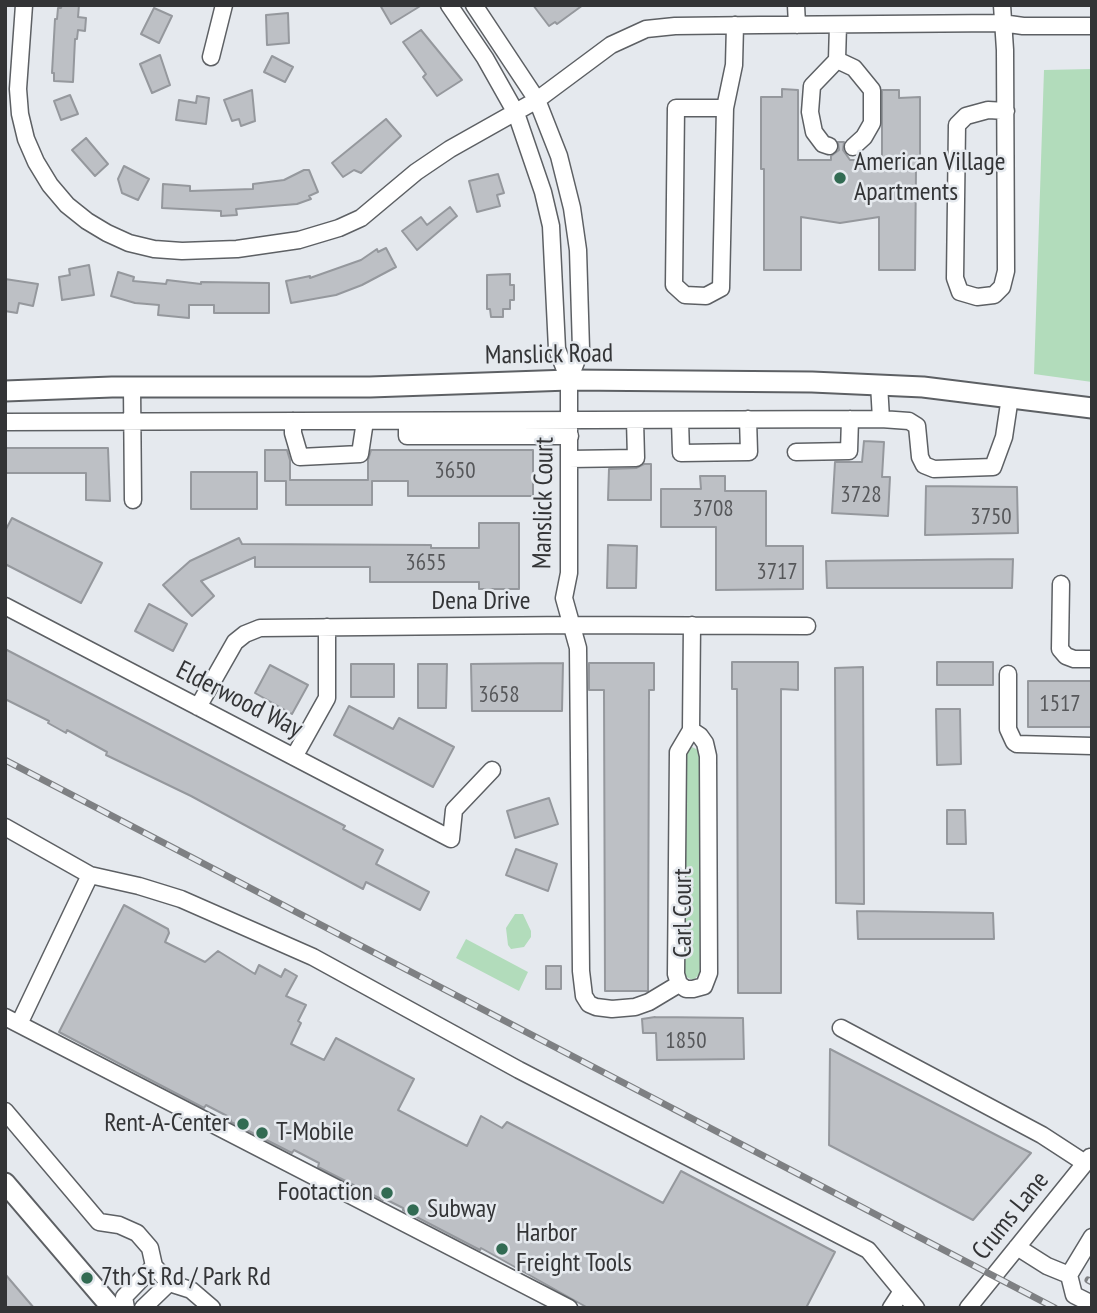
<!DOCTYPE html>
<style>
body{margin:0}
#map{position:relative;width:1097px;height:1313px;overflow:hidden;background:#e5e9ee;font-family:"PT Sans Narrow",sans-serif}
canvas{display:block}
.frame{position:absolute;inset:0;border:7px solid #333436;pointer-events:none}
</style>
<div id="map">
<canvas width="1097" height="1313"></canvas>
<div class="frame"></div>
</div>
<script>
const ctx = document.querySelector('canvas').getContext('2d');
ctx.lineJoin = 'round';
function fillPath(path, color) {
  ctx.fillStyle = color;
  ctx.fill(path, 'evenodd');
}
function poly(rows) {
  const path = new Path2D();
  for (const r of rows) {
    path.moveTo(r[0], r[1]);
    for (let i = 2; i < r.length; i += 2) path.lineTo(r[i], r[i + 1]);
  }
  return path;
}
function stroke(path, color, width, dash) {
  ctx.strokeStyle = color;
  ctx.lineWidth = width;
  ctx.lineCap = dash ? 'butt' : 'round';
  ctx.setLineDash(dash || []);
  ctx.stroke(path);
}
function write(font, color, halo, rows, align = 'center') {
  ctx.font = font + ' "PT Sans Narrow",sans-serif';
  ctx.lineWidth = 5;
  ctx.setLineDash([]);
  ctx.textBaseline = 'middle';
  ctx.strokeStyle = halo;
  ctx.fillStyle = color;
  for (const [text, x, y, turn = 0] of rows) {
    ctx.save();
    ctx.translate(x, y);
    ctx.rotate((+turn || 0) * Math.PI / 180);
    ctx.textAlign = isNaN(turn) ? turn : align;
    if (halo) ctx.strokeText(text, 0, 0);
    ctx.fillText(text, 0, 0);
    ctx.restore();
  }
}
const green = poly([
 [1092,69,1092,382,1034,374,1044,70],
 [692,747,698,750,701,756,701,973,693,980,686,977,684,969,684,753],
 [515,914,523,914,531,931,531,937,524,947,511,949,508,945,506,928],
 [466,939,528,972,519,991,456,958]
]);
const building = poly([
 [62,5,79,5,78,17,86,18,85,31,78,30,77,39,75,39,73,82,54,81,54,73,52,73,55,19,57,19,58,8,61,8,62,5],
 [380,5,422,5,391,24,380,5],
 [533,5,583,5,557,24,555,22,549,26,533,5],
 [154,8,172,16,159,43,141,34,154,8],
 [288,13,289,43,267,45,266,15,288,13],
 [421,30,462,80,437,96,423,77,426,74,403,42,421,30],
 [160,55,170,85,152,93,140,64,160,55],
 [272,56,293,67,285,82,264,72,272,56],
 [782,89,798,90,798,160,831,160,831,156,839,150,838,142,844,142,843,150,850,160,882,160,882,90,899,90,899,98,920,97,920,169,916,169,915,270,879,270,879,217,840,223,801,217,801,270,764,270,764,169,761,169,761,97,782,97,782,89],
 [252,90,255,121,241,126,239,119,232,121,224,100,252,90],
 [70,95,78,114,61,120,54,101,70,95],
 [197,96,209,98,206,124,176,120,179,100,196,103,197,96],
 [386,119,401,136,361,173,354,170,343,177,332,163,386,119],
 [86,138,108,164,95,176,72,150,86,138],
 [124,166,149,179,138,200,122,193,118,179,124,166],
 [304,170,309,170,318,192,309,196,311,199,297,204,236,209,237,215,221,216,221,211,162,208,163,184,190,186,190,191,253,189,253,184,284,180,304,170],
 [498,174,504,193,497,195,500,206,477,212,469,181,498,174],
 [450,207,457,216,417,250,402,231,421,217,427,225,450,207],
 [386,248,396,267,362,285,336,295,291,303,286,281,310,276,310,278,361,260,377,249,378,252,386,248],
 [89,265,94,295,62,300,59,277,70,275,69,269,89,265],
 [118,272,134,277,133,281,166,284,167,280,201,284,201,282,269,283,269,313,214,313,214,305,189,305,189,318,158,315,159,305,135,303,111,296,118,272],
 [510,274,510,285,514,285,514,300,510,300,510,309,503,309,503,317,491,317,490,309,487,309,487,275,510,274],
 [5,279,38,284,33,306,19,303,17,313,5,311,5,279],
 [864,441,884,442,882,477,890,477,888,516,832,513,835,462,862,462,864,441],
 [5,448,108,448,110,501,86,500,86,473,5,473,5,448],
 [265,450,287,450,290,460,290,480,368,480,368,460,371,450,533,450,533,496,408,496,408,481,372,481,372,505,286,505,286,481,265,481,265,450],
 [644,464,651,464,651,500,608,500,609,469,636,468,644,464],
 [191,472,257,472,257,509,191,509,191,472],
 [700,476,725,476,725,491,766,491,766,546,803,546,803,589,716,590,716,527,661,527,661,489,701,489,700,476],
 [926,486,1017,487,1018,533,925,535,926,486],
 [12,518,102,563,81,603,5,564,5,531,12,518],
 [479,523,519,523,519,589,479,589,479,582,370,582,370,567,255,567,255,557,201,581,214,596,192,616,163,585,190,561,239,538,242,544,431,545,431,548,479,548,479,523],
 [608,545,637,546,636,588,607,588,608,545],
 [1013,559,1012,588,827,588,826,561,1013,559],
 [149,604,187,624,173,651,135,631,149,604],
 [5,649,345,826,343,829,383,850,376,864,429,892,420,910,366,882,363,889,191,796,106,755,107,752,67,730,66,733,48,723,49,721,5,699,5,649],
 [732,662,798,662,798,690,781,689,781,993,738,993,737,689,732,689,732,662],
 [937,662,993,662,993,685,937,685,937,662],
 [563,663,562,711,472,711,471,664,563,663],
 [589,663,654,663,654,690,649,690,648,991,605,991,604,690,589,690,589,663],
 [351,664,394,664,394,697,351,697,351,664],
 [418,664,447,664,446,708,418,708,418,664],
 [270,665,308,685,292,714,255,693,270,665],
 [863,667,864,904,836,903,835,668,863,667],
 [1028,681,1092,681,1092,727,1028,727,1028,681],
 [349,706,393,729,399,718,454,747,433,787,334,735,349,706],
 [936,709,960,709,961,764,937,765,936,709],
 [549,798,558,824,515,838,507,811,549,798],
 [947,810,965,810,966,844,947,844,947,810],
 [516,849,557,864,548,891,506,875,516,849],
 [124,905,168,929,169,933,165,942,205,962,218,951,255,974,259,965,281,977,285,969,297,976,286,996,306,1005,298,1021,301,1023,291,1044,324,1060,336,1038,414,1079,398,1110,467,1146,481,1116,502,1128,507,1122,663,1203,681,1171,835,1252,806,1308,588,1308,481,1248,480,1250,403,1210,403,1208,383,1198,383,1200,318,1167,319,1163,294,1150,292,1153,231,1122,231,1118,206,1105,204,1108,59,1032,124,905],
 [857,911,993,913,994,939,858,939,857,911],
 [546,966,561,966,561,989,546,989,546,966],
 [655,1017,743,1018,744,1059,657,1060,656,1033,643,1033,642,1019,655,1017],
 [830,1049,1031,1153,973,1220,829,1145,830,1049],
 [5,1274,34,1308,5,1308,5,1274]
]);
const minor = poly([
 [24,5,18,89,20,114,26,139,36,162,50,185,67,205,87,221,107,233,129,243,154,249,182,251,237,249,299,240,339,228,361,218,416,172,450,149,537,100,611,45,646,29,675,26,760,25,1002,23,1023,26,1092,26],
 [449,5,485,58,516,113,543,192,551,226,557,349,569,380,569,573,564,598,578,648,581,971,584,996,589,1004,596,1007,612,1009,635,1007,649,1002,679,984],
 [474,5,537,100,559,156,572,208,578,250,581,349,569,380],
 [796,5,797,25],
 [1002,5,1005,50,1006,271,1002,287,994,295,977,297,960,292,955,278,957,125,966,116,988,110,1006,111],
 [211,57,224,5],
 [837,60,854,68,872,90,872,123,864,137,853,147],
 [725,108,721,288,706,296,685,295,674,285,676,108,725,108,734,65,735,25],
 [829,146,823,144,814,132,810,112,812,86,837,60,838,25],
 [879,384,881,419,909,421,917,426,920,457,924,465,934,469,993,467,1004,437,1010,397],
 [132,387,133,500],
 [680,420,681,453,749,452,748,419],
 [293,421,293,433,300,457,360,454,365,421],
 [407,421,407,436,570,436],
 [5,422,881,419],
 [796,452,849,451,850,419],
 [569,459,636,458,635,420],
 [1061,584,1060,649,1066,656,1074,659,1092,659],
 [5,606,451,839,454,810,492,770],
 [1008,674,1008,729,1014,742,1017,744,1092,746],
 [198,707,235,642,245,634,260,628,573,625,807,626],
 [691,730,700,736,705,743,708,756,709,973,704,986,693,989,686,989,679,984,676,974,678,752,691,730,692,625],
 [294,757,327,698,327,627],
 [5,827,90,875,139,886,181,899,313,957,519,1070,868,1250,916,1308],
 [5,1017,569,1308],
 [19,1024,90,875],
 [841,1028,1042,1135,1085,1163],
 [5,1111,99,1222,119,1225,137,1233,150,1248,154,1266,169,1283,191,1290,212,1308],
 [1092,1237,1069,1275,1074,1295,1092,1304],
 [1017,1247,1047,1266,1069,1275],
 [126,1308,124,1297,154,1266],
 [143,1308,169,1283],
 [891,1308,902,1291],
 [968,1308,1090,1157]
]);
const major = poly([
 [5,391,112,387,370,387,569,380,812,382,923,387,1092,408],
 [5,1183,112,1308]
]);
const rail = poly([
 [5,760,1055,1308],
 [1088,1280,1092,1282]
]);
const markers = [
 [840,178,7,"#326b53"],
 [243,1124,7,"#326b53"],
 [262,1133,7,"#326b53"],
 [387,1193,7,"#326b53"],
 [413,1210,7,"#326b53"],
 [502,1249,7,"#326b53"],
 [87,1278,7,"#326b53"]
];
const numberNames = [
 ["3650",455,471],
 ["3728",861,495],
 ["3708",713,509],
 ["3750",991,517],
 ["3655",426,563],
 ["3717",777,572],
 ["3658",499,695],
 ["1517",1060,704],
 ["1850",686,1041]
];
const poiNames = [
 ["American Village",854,163],
 ["Apartments",854,193],
 ["Rent-A-Center",229,1124,"right"],
 ["T-Mobile",276,1133],
 ["Footaction",373,1193,"right"],
 ["Subway",427,1210],
 ["Harbor",516,1234],
 ["Freight Tools",516,1264],
 ["7th St Rd / Park Rd",101,1278]
];
const streetNames = [
 ["Manslick Road",549,355,-1],
 ["Manslick Court",544,503,-89],
 ["Dena Drive",481,602],
 ["Elderwood Way",239,700,27],
 ["Carl Court",684,913,-90],
 ["Crums Lane",1011,1216,-51]
];
fillPath(green, '#b2dcbb');
fillPath(building, '#bdc0c5');
stroke(building, '#95989d', 2);
stroke(minor, '#5d6064', 19);
stroke(major, '#5d6064', 23);
stroke(minor, '#fff', 16);
stroke(major, '#fff', 19);
stroke(rail, '#7e8083', 7);
stroke(rail, '#e5e9ee', 4.5, [13]);
for (const [x, y, r, color] of markers) {
  const dot = new Path2D();
  dot.arc(x, y, r, 0, 2 * Math.PI);
  ctx.fillStyle = color;
  ctx.fill(dot);
  stroke(dot, '#e5e9ee', 2.5);
}
write('23px', '#56575a', null, numberNames);
write('26px', '#333436', '#e5e9ee', poiNames, 'left');
write('26px', '#333436', '#e5e9ee', streetNames);
</script>
